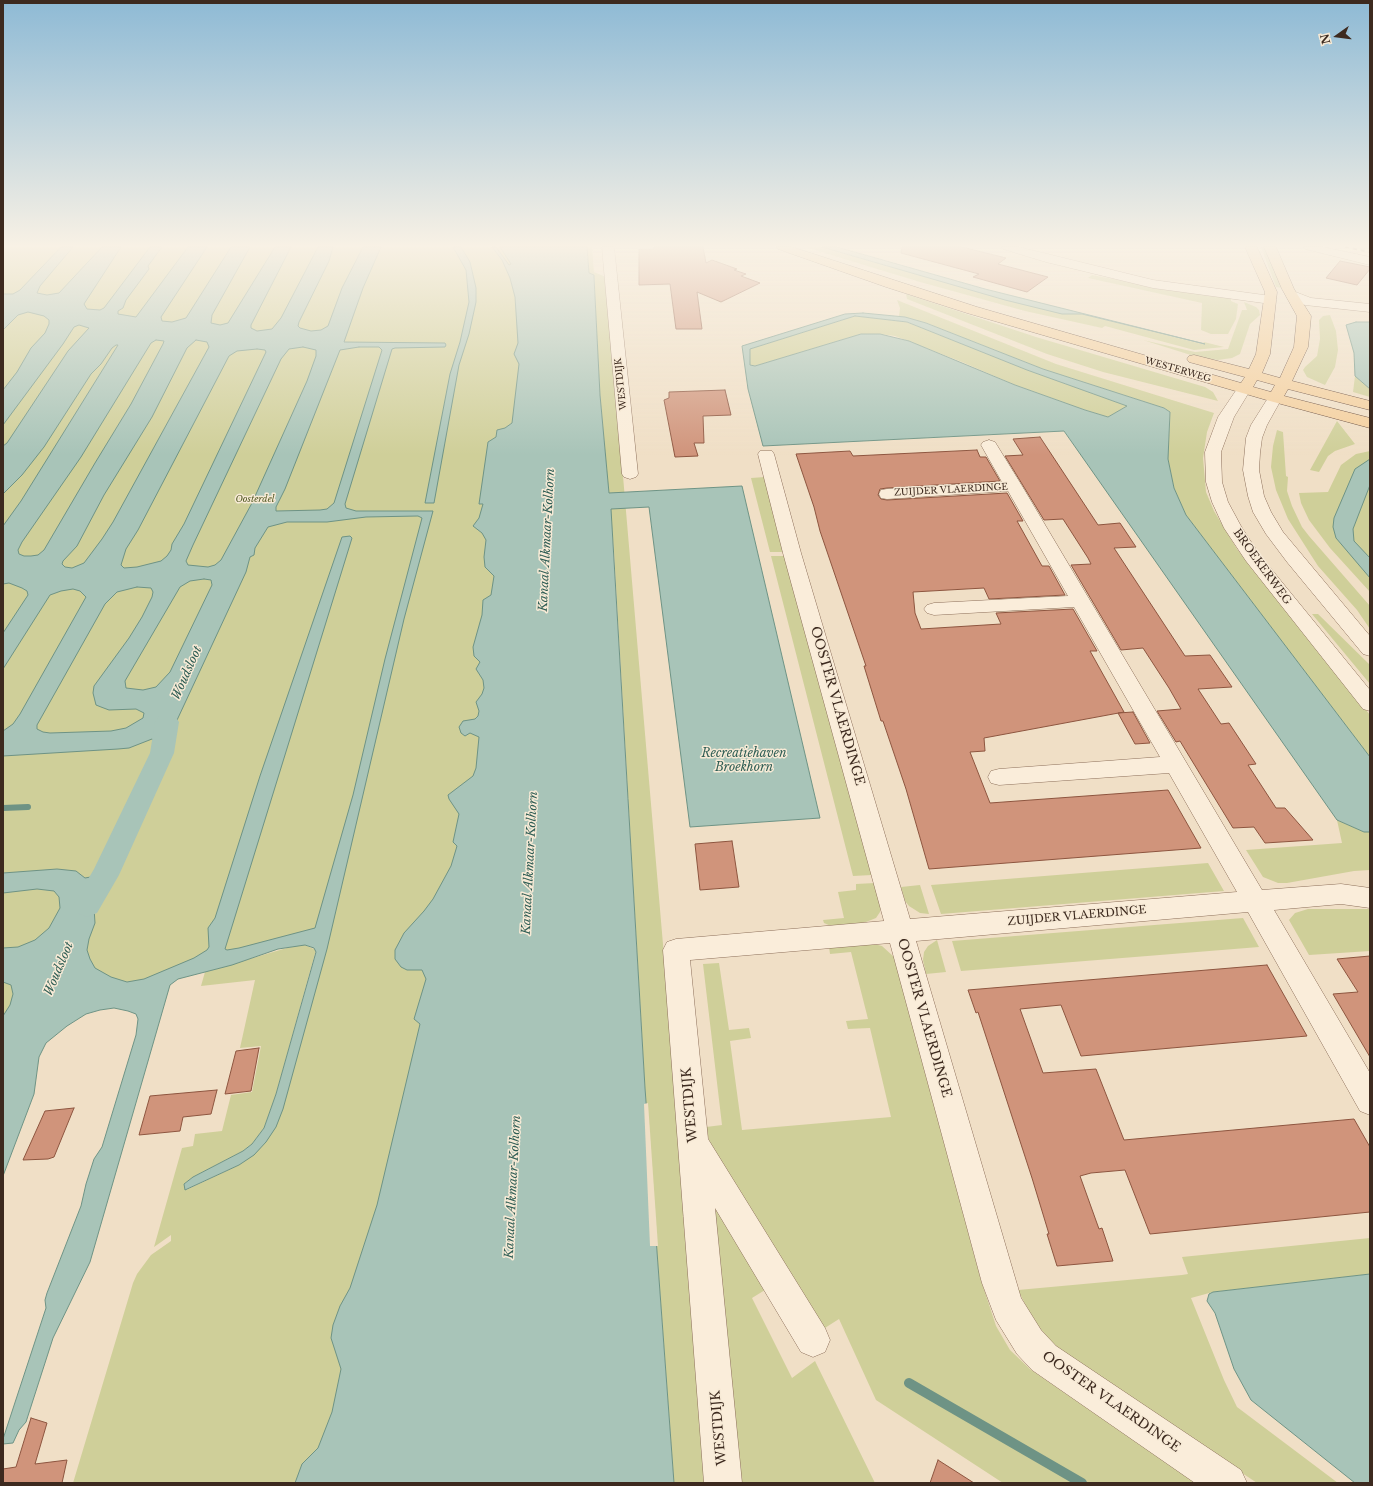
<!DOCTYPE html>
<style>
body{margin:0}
#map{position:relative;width:1373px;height:1486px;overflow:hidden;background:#f0dfc6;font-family:"Libre Baskerville",serif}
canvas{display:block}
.frame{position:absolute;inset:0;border:4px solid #3d2a1f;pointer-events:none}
.north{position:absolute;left:1317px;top:16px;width:40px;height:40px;-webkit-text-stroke:3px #f7ead6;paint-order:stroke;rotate:256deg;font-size:11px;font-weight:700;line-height:16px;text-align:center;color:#3d2a1f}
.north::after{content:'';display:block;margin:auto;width:14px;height:18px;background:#3d2a1f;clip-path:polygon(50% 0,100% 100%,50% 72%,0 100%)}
</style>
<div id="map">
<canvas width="1373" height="1486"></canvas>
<div class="frame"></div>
<div class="north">N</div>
</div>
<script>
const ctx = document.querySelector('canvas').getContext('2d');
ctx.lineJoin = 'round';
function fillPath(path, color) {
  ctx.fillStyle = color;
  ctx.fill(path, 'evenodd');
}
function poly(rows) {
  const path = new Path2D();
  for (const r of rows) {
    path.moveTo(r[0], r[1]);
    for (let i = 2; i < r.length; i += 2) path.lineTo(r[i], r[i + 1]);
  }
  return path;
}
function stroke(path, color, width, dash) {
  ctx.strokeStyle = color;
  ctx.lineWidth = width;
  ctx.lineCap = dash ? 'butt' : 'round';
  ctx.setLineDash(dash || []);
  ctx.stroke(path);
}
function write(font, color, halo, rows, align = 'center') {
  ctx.font = font + ' "Libre Baskerville",serif';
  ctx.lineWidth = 3;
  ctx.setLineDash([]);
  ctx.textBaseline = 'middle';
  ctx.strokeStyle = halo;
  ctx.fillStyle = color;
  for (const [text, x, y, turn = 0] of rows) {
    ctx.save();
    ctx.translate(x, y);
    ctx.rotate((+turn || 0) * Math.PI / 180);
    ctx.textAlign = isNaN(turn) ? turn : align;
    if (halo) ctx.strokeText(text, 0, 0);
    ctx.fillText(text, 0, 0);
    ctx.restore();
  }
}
const green = poly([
 [3,247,504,247,513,259,533,325,487,735,325,1483,73,1483,133,1283,137,1274,151,1255,171,1241,171,1235,154,1247,182,1148,193,1146,195,1134,222,1131,231,1095,252,1092,261,1046,240,1048,255,980,201,986,205,972,297,945,305,945,316,950,276,1094,264,1128,252,1144,243,1151,193,1177,184,1184,186,1190,239,1165,265,1143,324,939,296,942,29,1025,3,1092],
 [587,247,592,247,594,272,606,277,709,1483,674,1483,645,1088,614,551,600,395,594,277,594,275,589,273],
 [805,247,822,247,866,260,1073,314,1082,314,1202,344,1204,342,1224,347,1194,350,1105,326,1102,328,1025,311,920,282],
 [1261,247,1266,247,1282,288,1276,287],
 [1092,275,1157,287,1231,297,1231,301,1238,304,1236,319,1228,334,1211,334,1201,330,1202,303,1088,278],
 [906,294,1036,337,1205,387,1213,392,1218,401,1103,372,1047,354,907,299],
 [897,300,1056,364,1214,413,1207,432,1203,458,1206,492,1214,511,1237,549,1370,715,1370,757,1186,515,1174,488,1168,459,1170,412,1164,408,1043,369,926,323,899,316,900,308],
 [1244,302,1256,307,1259,310,1260,315,1250,324,1240,354,1232,358,1218,360,1197,357,1143,340,1195,352,1228,349,1242,310,1247,310],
 [1330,315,1336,331,1338,350,1335,367,1325,385,1307,377,1303,370,1305,367,1317,356,1320,339,1319,320,1323,316],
 [855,316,907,322,1027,370,1128,406,1108,417,1085,410,1015,385,962,362,895,336,880,334,861,334,755,366,750,365,750,349],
 [1355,376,1370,389,1370,397,1353,392],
 [1337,421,1355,444,1335,451,1328,456,1319,472,1310,470],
 [1277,430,1283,432,1286,476,1288,477,1287,491,1292,506,1302,527,1309,536,1370,606,1370,629,1357,610,1318,566,1288,519,1276,490,1271,467,1273,446],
 [1370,451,1370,592,1330,548,1309,520,1301,503,1299,493,1328,492,1341,465,1356,454],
 [765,477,784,552,770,552,751,478],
 [771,556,785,556,872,875,853,876],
 [1312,614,1318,614,1370,665,1370,684],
 [1337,820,1364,832,1370,832,1370,870,1354,871,1287,883,1278,883,1263,877,1246,850,1342,843],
 [1208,863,1224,891,941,914,931,885],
 [875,883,881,906,880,912,876,918,861,924,831,926,824,923,823,920,844,918,838,892,856,890,856,884],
 [920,885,929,914,920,913,909,906,905,901,901,887],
 [1308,909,1370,909,1370,951,1309,955,1289,920,1295,913],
 [1243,918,1259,947,961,971,952,941],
 [937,940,946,972,926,974,923,960,924,952,928,946],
 [874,944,882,946,894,957,981,1280,996,1326,1010,1350,1030,1369,1196,1483,1003,1483,876,1400,839,1319,817,1333,713,1157,706,1127,722,1125,703,964,719,963,729,1030,749,1028,751,1038,730,1041,742,1130,891,1117,870,1028,848,1029,846,1021,868,1019,851,952,830,954,829,947],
 [707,1186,773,1285,752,1298,792,1378,815,1361,875,1483,731,1483],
 [1370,1238,1370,1274,1213,1292,1191,1298,1224,1380,1237,1407,1338,1483,1257,1483,1054,1347,1039,1332,1018,1290,1182,1275,1188,1274,1182,1257]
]);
const water = poly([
 [61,247,73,247,40,286,37,293,47,295,59,293,102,247,121,247,84,304,87,309,100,310,104,308,150,247,162,247,148,266,149,269,126,300,123,308,118,311,118,314,136,317,188,247,207,247,161,317,162,321,172,322,186,318,231,247,250,247,212,315,211,323,220,325,228,323,275,247,291,247,251,325,251,328,257,331,272,329,281,318,318,247,333,247,329,261,299,322,298,326,300,328,311,331,321,330,328,326,342,288,363,247,381,247,363,288,344,342,445,343,446,345,445,347,395,348,392,349,345,504,346,508,356,511,433,511,404,619,327,949,283,1109,276,1127,266,1142,254,1155,239,1165,185,1190,184,1184,193,1177,243,1151,252,1144,264,1128,276,1094,316,952,314,948,305,945,278,949,232,965,178,979,170,985,90,1262,53,1338,26,1422,19,1430,13,1443,3,1444,3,1439,46,1308,45,1300,47,1293,81,1206,86,1184,94,1159,102,1147,136,1035,138,1019,136,1014,128,1011,114,1008,100,1010,86,1014,67,1026,46,1043,39,1057,34,1094,3,1176,3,1016,10,1005,13,994,11,985,3,982,3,948,18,947,35,940,49,928,60,908,59,897,54,891,37,889,3,893,3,873,57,869,76,871,85,878,96,876,104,877,113,875,100,892,94,908,95,923,89,939,87,950,90,959,95,968,111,977,127,982,144,979,194,958,207,950,209,947,208,928,215,918,260,776,342,537,350,536,352,538,340,577,225,949,227,950,239,948,315,928,353,795,385,659,422,518,418,516,366,517,327,522,287,522,268,527,255,548,254,555,250,557,246,572,171,733,169,751,151,759,155,741,152,739,129,748,118,749,3,756,3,731,13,724,20,714,86,597,80,591,73,589,61,591,50,595,3,669,3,633,28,595,27,591,22,588,9,583,3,584,3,526,21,501,118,345,116,345,112,348,101,364,91,374,44,447,22,475,3,494,3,446,7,443,68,351,89,328,79,325,74,327,63,344,3,425,3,390,17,372,31,348,45,333,49,324,49,320,44,316,28,312,18,315,3,330,3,294,13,294,20,290,61,247],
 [156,340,164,341,163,344,131,404,95,463,44,550,38,555,31,556,24,556,19,554,18,550,22,542,81,457,151,343,156,340],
 [196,340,207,342,209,347,113,522,102,539,84,563,72,568,65,567,62,564,63,561,77,546,104,495,152,417,187,348,196,340],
 [303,347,316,350,316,356,307,381,252,503,221,560,215,565,208,567,188,565,186,561,193,545,281,359,289,349,303,347],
 [359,347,379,347,382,350,334,503,327,509,320,510,276,511,276,507,285,489,340,350,359,347],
 [257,349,265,350,266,352,184,524,172,544,171,550,167,556,161,561,137,567,124,568,121,565,126,549,138,530,229,356,237,351,257,349],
 [204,579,211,580,212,585,170,672,156,687,143,690,126,688,125,681,180,587,190,581,204,579],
 [137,587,151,588,153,592,152,597,142,617,129,638,94,686,93,693,96,705,101,707,109,710,136,709,144,713,143,718,126,728,111,731,50,733,43,732,37,729,37,725,105,604,117,592,137,587],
 [453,247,461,247,470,262,476,288,476,302,469,334,459,365,434,503,425,503,450,374,460,342,469,302,466,270,453,247],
 [492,247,496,247,509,265,511,264,500,247,587,247,589,273,594,275,594,277,600,395,609,493,742,486,820,818,690,827,649,507,611,509,645,1088,674,1483,295,1483,302,1464,318,1448,332,1412,341,1369,331,1338,333,1325,340,1306,350,1288,377,1205,420,1024,414,1019,426,979,422,970,407,970,401,967,395,959,395,950,404,933,424,911,433,899,451,866,457,846,453,842,459,814,449,799,448,795,473,776,476,768,479,737,470,733,465,736,461,733,459,727,463,721,475,719,478,716,479,711,476,702,482,694,484,688,483,680,476,669,480,662,474,656,473,647,482,615,483,600,491,595,494,576,485,567,484,557,486,540,482,533,473,526,479,518,483,504,479,504,488,442,496,437,497,430,505,428,512,423,519,364,514,354,518,343,515,297,510,278,502,260,492,247],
 [822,247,837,247,985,289,1205,344,1082,314,1062,314,1005,300,822,247],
 [863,313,905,317,926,323,1043,369,1164,408,1170,412,1168,459,1174,488,1186,515,1370,757,1370,832,1364,832,1337,820,1064,431,763,446,748,389,742,346,845,314,863,313],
 [855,316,907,322,1027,370,1127,406,1108,417,1085,410,1015,385,909,341,880,334,861,334,755,366,750,365,750,349,855,316],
 [1356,322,1370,322,1370,389,1355,376,1354,353,1346,325,1356,322],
 [1370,459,1370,485,1353,529,1354,541,1370,558,1370,578,1336,538,1333,527,1334,518,1355,469,1370,459],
 [1370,1274,1370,1483,1355,1483,1251,1400,1234,1369,1215,1313,1207,1301,1209,1294,1213,1292,1370,1274]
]);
const pier = poly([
 [648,1103,658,1246,650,1246,644,1104]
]);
const streamFar1 = poly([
 [3,808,28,807]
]);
const stream = poly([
 [909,1383,1082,1483]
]);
const canal = poly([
 [167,714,175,716,179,722,174,753,119,875,97,913,87,917,77,913,73,905,94,869,150,753,155,722,159,716,167,714]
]);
const building = poly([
 [654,247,703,247,706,263,712,260,737,269,734,270,746,274,741,276,760,283,721,302,697,292,702,329,676,329,670,284,639,285,639,249,654,249,654,247],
 [902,247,962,247,1006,258,998,264,1048,277,1027,292,973,277,979,274,901,253,902,247],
 [1340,261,1370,267,1370,269,1357,285,1326,278,1340,261],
 [725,390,731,415,703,416,704,443,694,443,698,456,675,457,664,400,669,398,669,392,725,390],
 [1040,437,1098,525,1120,523,1136,547,1114,548,1185,656,1210,655,1232,687,1198,689,1221,724,1229,723,1256,764,1248,765,1276,808,1285,808,1313,840,1265,843,1254,827,1233,828,1186,751,1180,741,1176,742,1157,711,1181,709,1169,688,1143,648,1121,650,1071,565,1091,564,1088,558,1063,519,1044,520,1005,456,1023,455,1013,439,1040,437],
 [977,450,980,457,986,457,1000,481,887,488,880,489,878,495,881,499,887,500,1007,493,1023,521,1017,521,1042,566,1049,566,1065,595,989,599,984,588,913,592,915,613,921,629,1001,624,996,613,1073,609,1097,651,1090,651,1124,712,984,738,985,751,970,752,990,803,1168,790,1201,848,929,869,906,789,883,721,881,721,864,666,866,666,820,531,814,507,796,454,850,451,853,456,977,450],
 [1133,712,1150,743,1135,744,1118,713,1133,712],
 [732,841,739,887,700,890,695,844,732,841],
 [1370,956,1370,1057,1333,994,1358,992,1337,959,1370,956],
 [1267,965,1307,1036,1081,1056,1061,1005,1020,1009,1043,1073,1096,1069,1124,1140,1354,1119,1370,1147,1370,1212,1150,1234,1125,1170,1091,1173,1080,1176,1099,1229,1102,1228,1113,1261,1057,1266,1047,1234,1049,1234,1032,1178,978,1012,976,1013,968,990,1267,965],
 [259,1048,251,1091,225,1094,236,1051,259,1048],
 [217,1090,211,1114,183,1117,180,1131,139,1135,150,1096,217,1090],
 [74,1108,54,1157,48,1159,23,1160,45,1111,74,1108],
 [31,1418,47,1423,35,1464,67,1460,62,1483,3,1483,3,1469,16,1467,31,1418],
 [938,1460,974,1483,930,1483,938,1460]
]);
const minor = poly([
 [602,247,614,247,638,474,636,477,630,479,624,477,622,474,602,247],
 [1001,247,1019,247,1153,280,1271,296,1277,300,1271,304,1153,288,1046,262,1003,249,1001,247],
 [1303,247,1323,247,1370,257,1370,265,1305,249,1303,247],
 [1293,291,1311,298,1370,304,1370,312,1305,305,1289,298,1287,295,1289,292,1293,291],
 [1244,385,1249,386,1251,389,1234,417,1221,452,1222,482,1228,502,1242,528,1259,554,1370,690,1370,711,1363,709,1246,561,1224,528,1212,502,1206,482,1205,452,1218,417,1239,386,1244,385],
 [1275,394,1280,395,1282,398,1267,425,1262,438,1260,453,1259,470,1264,496,1271,512,1283,532,1370,636,1370,656,1363,654,1287,562,1266,534,1253,512,1248,496,1243,470,1246,438,1251,425,1268,398,1270,395,1275,394],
 [989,440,995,442,1022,486,1262,890,1341,884,1370,888,1370,908,1341,904,1274,910,1370,1073,1370,1115,1360,1111,1248,912,916,941,1021,1298,1041,1330,1056,1346,1241,1470,1247,1483,1195,1483,1032,1370,1017,1354,996,1320,982,1283,890,943,690,960,708,1139,825,1328,830,1340,825,1352,813,1357,801,1352,715,1208,742,1483,704,1483,663,950,667,942,676,939,884,921,783,553,758,454,760,451,772,451,774,454,801,553,910,919,1237,892,1169,773,999,785,991,783,988,777,991,771,999,769,1160,757,1074,607,934,615,927,613,924,609,927,605,934,603,1068,596,1008,491,887,499,881,498,879,494,881,490,887,489,1002,482,981,445,983,442,989,440]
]);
const major = poly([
 [776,247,792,247,977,307,1241,383,1245,377,1189,362,1187,359,1189,356,1194,355,1249,369,1256,354,1265,292,1245,247,1257,247,1277,292,1270,354,1262,373,1280,378,1294,347,1297,316,1282,289,1264,247,1276,247,1294,289,1311,316,1308,347,1292,381,1370,401,1370,410,1288,389,1284,396,1370,418,1370,428,1270,401,967,313,886,287,778,249,776,247],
 [1257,380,1275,385,1271,392,1253,387,1257,380]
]);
const rail = poly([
 [1345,247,1370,252]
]);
const farStreetnames = [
 ["WESTERWEG",1178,370,16],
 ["WESTDIJK",621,384,-96],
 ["ZUIJDER VLAERDINGE",951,490,-3]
];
const farParknames = [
 ["Oosterdel",255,499]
];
const streetNames = [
 ["BROEKERWEG",1262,567,54],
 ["ZUIJDER VLAERDINGE",1077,916,-5]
];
const waterNames = [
 ["Kanaal Alkmaar-Kolhorn",547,540,-87],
 ["Woudsloot",187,673,-66],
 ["Recreatiehaven",744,754],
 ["Broekhorn",744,768],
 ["Kanaal Alkmaar-Kolhorn",530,863,-87],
 ["Woudsloot",59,969,-67],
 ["Kanaal Alkmaar-Kolhorn",513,1187,-87]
];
const nearStreetnames = [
 ["OOSTER VLAERDINGE",837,706,74],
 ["OOSTER VLAERDINGE",924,1018,74],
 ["WESTDIJK",690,1105,-95],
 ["OOSTER VLAERDINGE",1111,1402,35],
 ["WESTDIJK",719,1428,-95]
];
fillPath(green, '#cfcf99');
fillPath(water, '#a8c4b8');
stroke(water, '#6e9385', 1);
fillPath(pier, '#f0dfc6');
stroke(streamFar1, '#6e9385', 6);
stroke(stream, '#6e9385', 10);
fillPath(canal, '#a8c4b8');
fillPath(building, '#d0947b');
stroke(building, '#8d553f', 1);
stroke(minor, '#8d705b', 1);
stroke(major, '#5b3e2f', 1);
fillPath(minor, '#faedda');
fillPath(major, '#f4cf9d');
stroke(rail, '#3d2a1f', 2, [4, 4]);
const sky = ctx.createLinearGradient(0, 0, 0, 455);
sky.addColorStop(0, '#8ebad5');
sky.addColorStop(0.54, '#f8f1e5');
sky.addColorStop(1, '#f8f1e500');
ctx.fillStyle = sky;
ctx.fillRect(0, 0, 1373, 455);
write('9px', '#3d2a1f', '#f7ead6', farStreetnames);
write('italic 9px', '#535a25', '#f7ead6', farParknames);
write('11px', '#3d2a1f', '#f7ead6', streetNames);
write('italic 12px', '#2e5d54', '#f7ead6', waterNames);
write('13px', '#3d2a1f', '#f7ead6', nearStreetnames);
</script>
